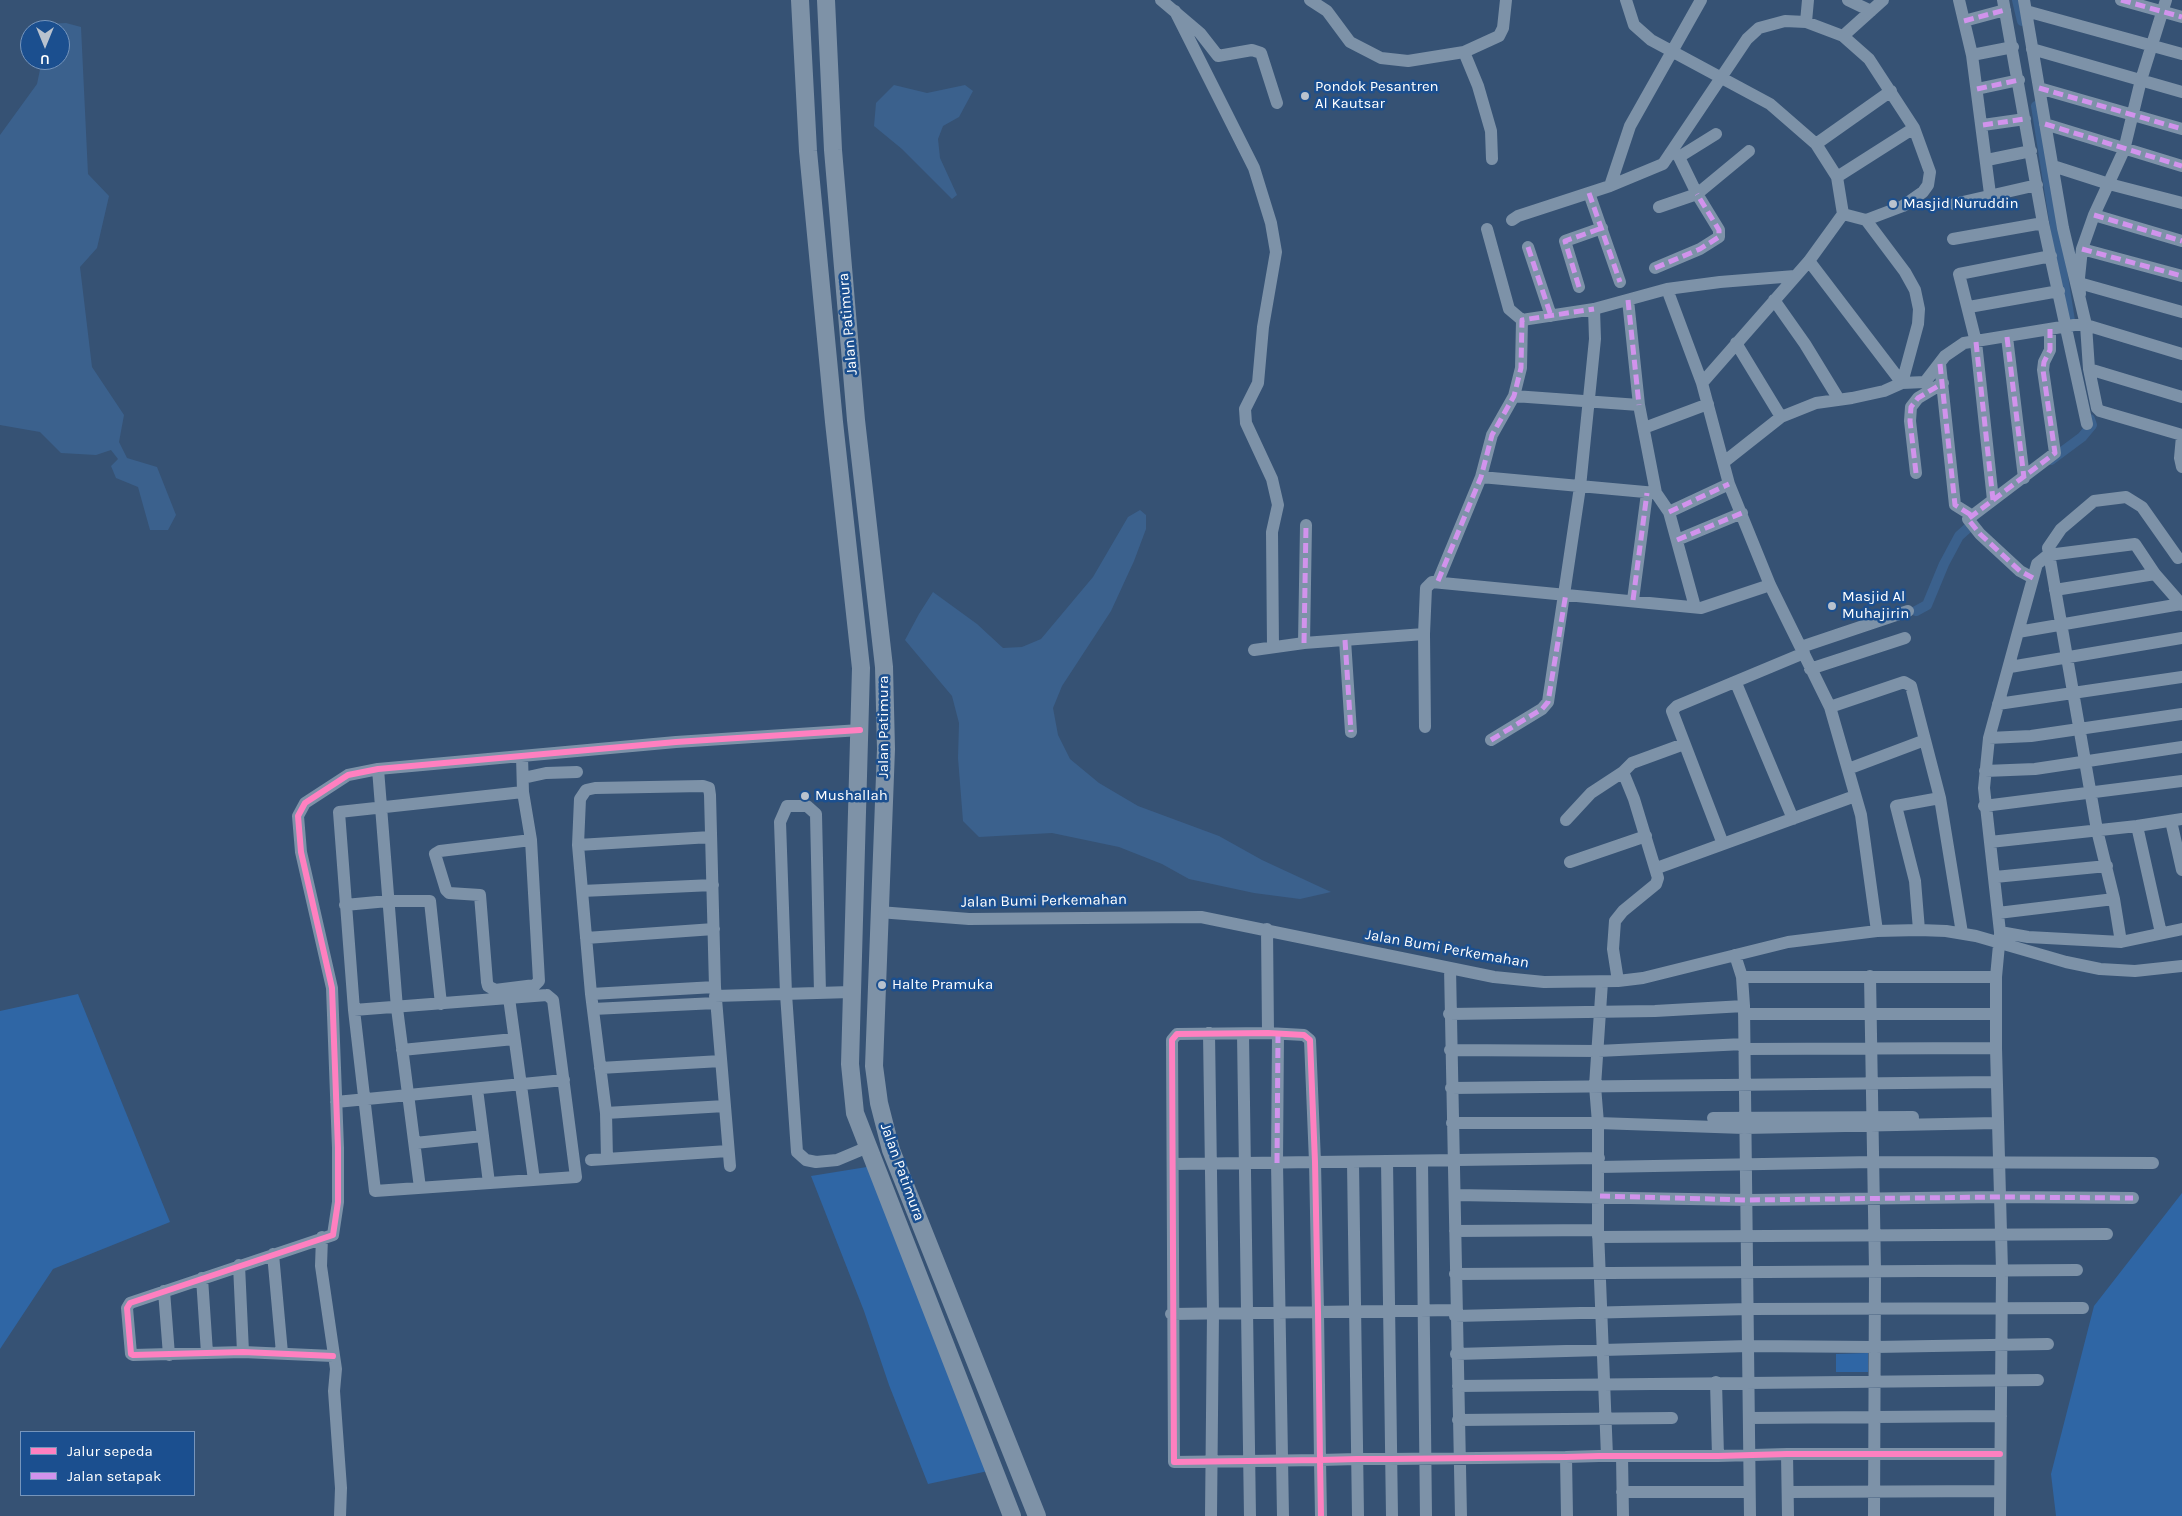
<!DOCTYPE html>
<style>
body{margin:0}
#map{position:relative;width:2182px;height:1516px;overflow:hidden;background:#365274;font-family:Karla,sans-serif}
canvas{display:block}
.legend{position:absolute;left:20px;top:1431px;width:175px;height:65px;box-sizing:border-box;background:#1b4f8f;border:1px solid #7695bc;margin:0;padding:6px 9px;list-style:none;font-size:15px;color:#fff}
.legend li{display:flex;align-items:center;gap:10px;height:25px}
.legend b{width:25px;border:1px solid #7695bc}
.north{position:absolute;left:20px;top:20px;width:50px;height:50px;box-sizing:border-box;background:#1b4f8f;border:1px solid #7695bc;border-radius:50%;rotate:180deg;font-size:14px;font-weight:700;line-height:20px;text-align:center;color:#fff}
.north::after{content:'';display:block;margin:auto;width:18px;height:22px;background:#b9c2ce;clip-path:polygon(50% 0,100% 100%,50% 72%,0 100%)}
</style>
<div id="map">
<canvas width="2182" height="1516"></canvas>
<ul class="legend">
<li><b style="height:6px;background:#ff80c0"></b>Jalur sepeda</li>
<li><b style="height:6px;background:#d193ec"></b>Jalan setapak</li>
</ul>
<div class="north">U</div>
</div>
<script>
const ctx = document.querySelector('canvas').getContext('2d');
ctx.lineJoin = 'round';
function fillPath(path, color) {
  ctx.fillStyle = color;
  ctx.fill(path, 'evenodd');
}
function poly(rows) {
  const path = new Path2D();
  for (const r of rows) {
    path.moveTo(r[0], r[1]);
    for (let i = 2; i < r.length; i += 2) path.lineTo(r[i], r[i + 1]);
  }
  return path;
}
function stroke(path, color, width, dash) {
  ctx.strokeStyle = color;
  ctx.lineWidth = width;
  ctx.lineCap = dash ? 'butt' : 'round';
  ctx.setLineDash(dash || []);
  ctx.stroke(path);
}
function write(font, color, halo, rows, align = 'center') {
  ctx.font = font + ' Karla,sans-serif';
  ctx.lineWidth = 5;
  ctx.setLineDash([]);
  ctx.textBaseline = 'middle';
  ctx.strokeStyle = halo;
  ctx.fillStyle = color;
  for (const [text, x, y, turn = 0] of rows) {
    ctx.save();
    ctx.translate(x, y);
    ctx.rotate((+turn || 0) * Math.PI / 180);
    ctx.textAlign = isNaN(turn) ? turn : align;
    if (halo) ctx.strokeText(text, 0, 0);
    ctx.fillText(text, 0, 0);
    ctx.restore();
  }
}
const green = poly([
 [78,994,170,1222,53,1269,0,1349,0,1011],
 [873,1166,988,1471,928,1484,889,1385,864,1311,811,1176],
 [2182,1193,2182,1516,2056,1516,2051,1474,2094,1306],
 [1868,1353,1868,1372,1836,1372,1836,1354]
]);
const water = poly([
 [66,23,81,27,88,174,109,196,97,248,80,267,92,367,124,415,119,442,127,458,157,467,176,515,168,530,150,530,138,487,116,478,111,466,118,459,111,450,96,455,61,453,40,432,0,425,0,135,37,84,42,60,60,60,60,30,47,30,48,24],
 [894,85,927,93,965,85,973,91,959,117,943,126,938,139,940,158,957,195,952,199,902,149,874,126,876,103],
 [1140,510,1146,515,1146,529,1134,561,1111,611,1062,686,1053,708,1058,735,1070,759,1099,783,1138,806,1219,836,1262,860,1331,892,1300,899,1254,893,1189,879,1162,864,1119,847,1052,833,979,837,963,821,958,758,959,723,952,696,905,640,919,614,933,592,977,624,1003,648,1022,647,1041,639,1093,577,1128,517]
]);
const canal = poly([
 [2017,0,2022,21],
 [2036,106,2071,327],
 [2051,460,2082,437,2092,425,2090,419],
 [1916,611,1927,605,1944,564,1959,536,1969,527]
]);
const minor = poly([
 [1161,0,1200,33,1218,56,1252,50,1261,53,1277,103],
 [1310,0,1327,11,1350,42,1381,58,1408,61,1464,52,1499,36,1503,28,1506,0],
 [1626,0,1634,25,1651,40,1770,104,1816,144,1837,177,1843,214,1809,261,1702,383,1729,484,1770,585,1830,707,1861,815,1877,931],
 [1848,0,1871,11],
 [1959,0,1972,55,1990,194],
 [2003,0,2043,223,2087,424],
 [2024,0,2063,228,2086,325,2089,369,2097,408,2100,411,2182,435],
 [2121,0,2182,17],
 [1175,11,1254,168,1271,223,1276,252,1263,327,1258,383,1245,409,1246,423,1272,479,1278,505,1272,532,1273,647],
 [2026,11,2182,54],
 [1964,21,2005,10],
 [1806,22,1808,0],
 [1843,36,1883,0],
 [2032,49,2182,92],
 [1464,52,1478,86,1491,131,1492,159],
 [1972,55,2013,47],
 [2039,88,2182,129],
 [1977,89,2019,80],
 [2045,124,2182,166],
 [1983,125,2025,119],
 [1816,144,1891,91],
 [1674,152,1679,157,1716,134],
 [1987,160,2031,151],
 [2053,166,2109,184,2182,203],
 [1837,177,1914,128],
 [1610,186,1630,126,1701,0],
 [1589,193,1620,282],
 [1954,204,2037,185],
 [1659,207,1697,194,1749,151],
 [2094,215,2182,241],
 [1512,220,1518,216,1610,186,1663,164,1747,39,1759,28,1785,21,1806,22,1843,36,1869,59,1914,128,1930,172,1928,185,1923,192,1903,206,1866,220],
 [1487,229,1509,309,1522,320],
 [1953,239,2043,223],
 [1528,247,1551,316],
 [2082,249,2182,276],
 [1809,261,1902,383,1918,324,1919,309,1915,290,1905,272,1866,220,1843,214],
 [1655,268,1700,249,1719,237,1719,230,1697,194,1679,157],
 [2079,278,2082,249,2094,215,2124,150,2141,80,2166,0],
 [1579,287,1565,241,1602,228],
 [1667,289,1702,383],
 [2080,294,2079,283,2182,312],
 [1628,300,1639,405,1656,493,1669,512,1695,607],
 [1774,300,1805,344,1838,398],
 [1969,307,2059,291],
 [2007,337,2024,478],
 [1736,343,1781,417],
 [1940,364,1955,505,1971,515],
 [2089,369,2182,397],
 [1514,396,1639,405],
 [1644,428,1708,404],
 [2182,436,2180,458,2182,467],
 [1724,462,1781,417,1816,403,1852,398,1884,391,1902,383,1925,382,1945,356,1964,343,2074,325,2086,325,2182,354],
 [1916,473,1910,421,1911,407,1918,398,1943,383],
 [1481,477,1656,493],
 [1993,500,1976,342,1959,274,2051,256],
 [1669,512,1729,484],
 [1677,540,1742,513],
 [2033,578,2020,571,1980,534,1968,519,2055,453,2043,370,2044,362,2050,350,2050,329],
 [1438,581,1481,477,1492,435,1514,396,1521,368,1522,320,1594,309,1667,289,1720,282,1795,276],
 [2055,590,2155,574],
 [1633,600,1647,493],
 [2181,604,2018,632,1989,738,1984,788,2000,932,2028,937,2121,942,2182,929],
 [2018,632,2037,564,2048,555,2135,544,2155,574,2182,605],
 [1424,634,1425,727],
 [1345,640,1351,732],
 [1304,643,1306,525],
 [1801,647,1908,611],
 [1254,650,1304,643,1424,634,1426,588,1432,582,1701,608,1770,585],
 [2010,667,2182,638],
 [1810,669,1905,638],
 [1736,683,1793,819],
 [1998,704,2182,677],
 [1830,707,1904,682,1911,686,1940,798,1962,933],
 [1989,738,2031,736,2182,714],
 [1491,740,1542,709,1548,702,1580,487,1595,339,1594,309],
 [522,756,523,792,531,840,539,981,535,985,495,990,488,986,487,982,480,895,449,893,446,890,435,854,440,851,531,840],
 [378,769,397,1008,420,1188],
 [1848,769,1925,740],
 [1985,771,2035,769,2182,747],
 [1623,772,1632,763,1684,744],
 [523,778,546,773,577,772],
 [1984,806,2182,781],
 [1566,820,1591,793,1623,772,1634,799,1658,878,1656,884,1623,911,1615,921,1613,949,1618,981],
 [2171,821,2182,870],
 [2137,826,2161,933],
 [1990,842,2137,826,2182,819],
 [1723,844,1672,711,1677,706,1804,653],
 [578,845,711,837],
 [1570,862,1646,836],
 [1657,868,1855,796],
 [1995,877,2107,866],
 [582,891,713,885],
 [345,905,388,901,430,901,441,1004],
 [879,912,969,919,1201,917,1494,977,1544,982,1618,981,1643,978,1788,942,1877,931,1919,930,1946,931,1976,936,2066,962,2100,969,2135,971,2182,966],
 [1998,913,2114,899],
 [1267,929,1268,1033],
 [1919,930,1915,881,1896,806,1940,798],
 [2000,934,1996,977,1996,1048,2002,1270,2000,1516],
 [586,938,714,929],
 [2121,942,2114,899,2097,830,2048,548,2061,529,2094,501,2126,497,2142,507,2178,558],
 [1735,955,1742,977,1744,1006,1750,1516],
 [1450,968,1461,1516],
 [1870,976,1875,1270,1874,1516],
 [1742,977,1996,977],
 [1602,982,1595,1086,1598,1123,1598,1230,1607,1456],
 [820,993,816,814,807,806,787,806,780,822,786,994,797,1152,806,1160,816,1162,837,1160,868,1147],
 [591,994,715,987],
 [547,995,553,1000,576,1177,375,1191,354,1010,547,995],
 [715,996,851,992],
 [509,998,534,1180],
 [593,1009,716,1003],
 [354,1010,339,812,523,792],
 [1449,1014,1655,1011,1744,1006],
 [1744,1014,1996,1014],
 [1209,1033,1213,1313,1211,1516],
 [1243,1034,1250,1516],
 [1278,1034,1277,1163,1283,1516],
 [1744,1049,1996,1048],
 [402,1050,514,1039],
 [1450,1050,1598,1051,1744,1044],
 [600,1068,721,1061],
 [1451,1088,1996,1082],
 [477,1089,489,1183],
 [336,1102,564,1080],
 [606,1113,725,1106],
 [1713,1118,1913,1117],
 [1452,1123,1598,1123,1744,1128,1997,1123],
 [415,1143,483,1136],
 [607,1159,606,1113,591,994,578,845,580,799,586,790,595,788,703,786,709,788,710,795,715,987,730,1166],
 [591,1160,728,1151],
 [1387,1161,1392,1516],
 [1422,1161,1426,1516],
 [1353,1162,1358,1516],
 [1174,1164,1599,1158],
 [1599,1167,1873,1162,2153,1163],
 [1455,1195,1747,1200,2000,1197,2133,1198],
 [1455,1231,1598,1230],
 [322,1237,321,1266,336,1369,334,1391,341,1488,340,1516],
 [1598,1237,2107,1234],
 [273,1254,282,1353],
 [239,1265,243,1352],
 [1455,1274,2077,1270],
 [202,1278,207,1353],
 [164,1291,169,1355],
 [1171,1314,1455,1310],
 [1455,1316,1749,1309,2083,1308],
 [1456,1354,1749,1346,1875,1347,2048,1344],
 [333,1356,243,1352,133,1355,131,1354,127,1308,130,1303,333,1235,338,1202,338,1148,332,988,301,852,298,816,305,803,348,775,378,769,676,742,860,730],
 [1716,1382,1718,1456],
 [1458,1386,2038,1380],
 [1749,1418,2001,1416],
 [1458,1420,1672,1418],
 [1787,1454,1788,1516],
 [1622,1456,1623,1516],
 [1566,1457,1567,1516],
 [1622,1492,1749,1492],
 [1788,1492,2000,1491],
 [1321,1516,1320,1460,1318,1312,1315,1162,1310,1040,1304,1035,1268,1033,1177,1034,1172,1040,1174,1462,1320,1460,1357,1459,1391,1459,1566,1457,1599,1456,1718,1456,1787,1454,2000,1454]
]);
const highway = poly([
 [800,0,808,151,834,422,861,668,850,1064,855,1113,1012,1516],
 [826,0,833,150,856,420,884,667,886,749,874,1066,879,1103,891,1150,1037,1516]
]);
const quiet = poly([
 [2121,0,2182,17],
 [1964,21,2005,10],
 [2039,88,2182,129],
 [1977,89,2019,80],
 [2045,124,2182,166],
 [1983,125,2025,119],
 [1589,193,1620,282],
 [2094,215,2182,241],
 [1528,247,1551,316],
 [2082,249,2182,276],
 [1655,268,1700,249,1719,237,1719,230,1697,194],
 [1579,287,1565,241,1602,228],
 [1628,300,1639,405],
 [2007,337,2024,478],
 [1976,342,1993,500],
 [1940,364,1955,505,1971,515],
 [1916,473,1910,421,1911,407,1918,398,1943,383],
 [1669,512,1729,484],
 [1677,540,1742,513],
 [2033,578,2020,571,1980,534,1968,519,2055,453,2043,370,2044,362,2050,350,2050,329],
 [1438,581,1481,477,1492,435,1514,396,1521,368,1522,320,1594,309],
 [1633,600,1647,493],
 [1345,640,1351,732],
 [1304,643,1306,525],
 [1491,740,1542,709,1548,702,1566,593],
 [1277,1163,1278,1034],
 [1600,1196,1747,1200,2000,1197,2133,1198]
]);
const cycleway = poly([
 [333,1356,243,1352,133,1355,131,1354,127,1308,130,1303,333,1235,338,1202,338,1148,332,988,301,852,298,816,305,803,348,775,378,769,676,742,860,730],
 [1321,1516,1320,1460,1318,1312,1315,1162,1310,1040,1304,1035,1268,1033,1177,1034,1172,1040,1174,1462,1320,1460,1357,1459,1391,1459,1566,1457,1599,1456,1718,1456,1787,1454,2000,1454]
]);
const markers = [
 [1305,96,5,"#b9c2ce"],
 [1893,204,5,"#b9c2ce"],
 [1832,606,5,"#b9c2ce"],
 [805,796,5,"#b9c2ce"],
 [882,985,5,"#b9c2ce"]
];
const poiNames = [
 ["Pondok Pesantren",1315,87],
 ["Al Kautsar",1315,104],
 ["Masjid Nuruddin",1903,204],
 ["Masjid Al",1842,597],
 ["Muhajirin",1842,614],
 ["Mushallah",815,796],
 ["Halte Pramuka",892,985]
];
const streetNames = [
 ["Jalan Patimura",848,324,-95],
 ["Jalan Patimura",884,727,-90],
 ["Jalan Bumi Perkemahan",1044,901,-1],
 ["Jalan Bumi Perkemahan",1447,949,10],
 ["Jalan Patimura",902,1172,70]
];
fillPath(green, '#2f66a5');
fillPath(water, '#3b618d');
stroke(canal, '#3b618d', 10);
stroke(minor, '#7d92a8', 12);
stroke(highway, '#7e92a7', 18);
stroke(quiet, '#d193ec', 5, [10, 5]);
stroke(cycleway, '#ff80c0', 6);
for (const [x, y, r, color] of markers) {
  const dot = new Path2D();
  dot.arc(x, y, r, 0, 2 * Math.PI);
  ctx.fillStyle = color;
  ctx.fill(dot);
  stroke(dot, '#1b4f8f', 2);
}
write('15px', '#fff', '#1b4f8f', poiNames, 'left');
write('15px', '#fff', '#1b4f8f', streetNames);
</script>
